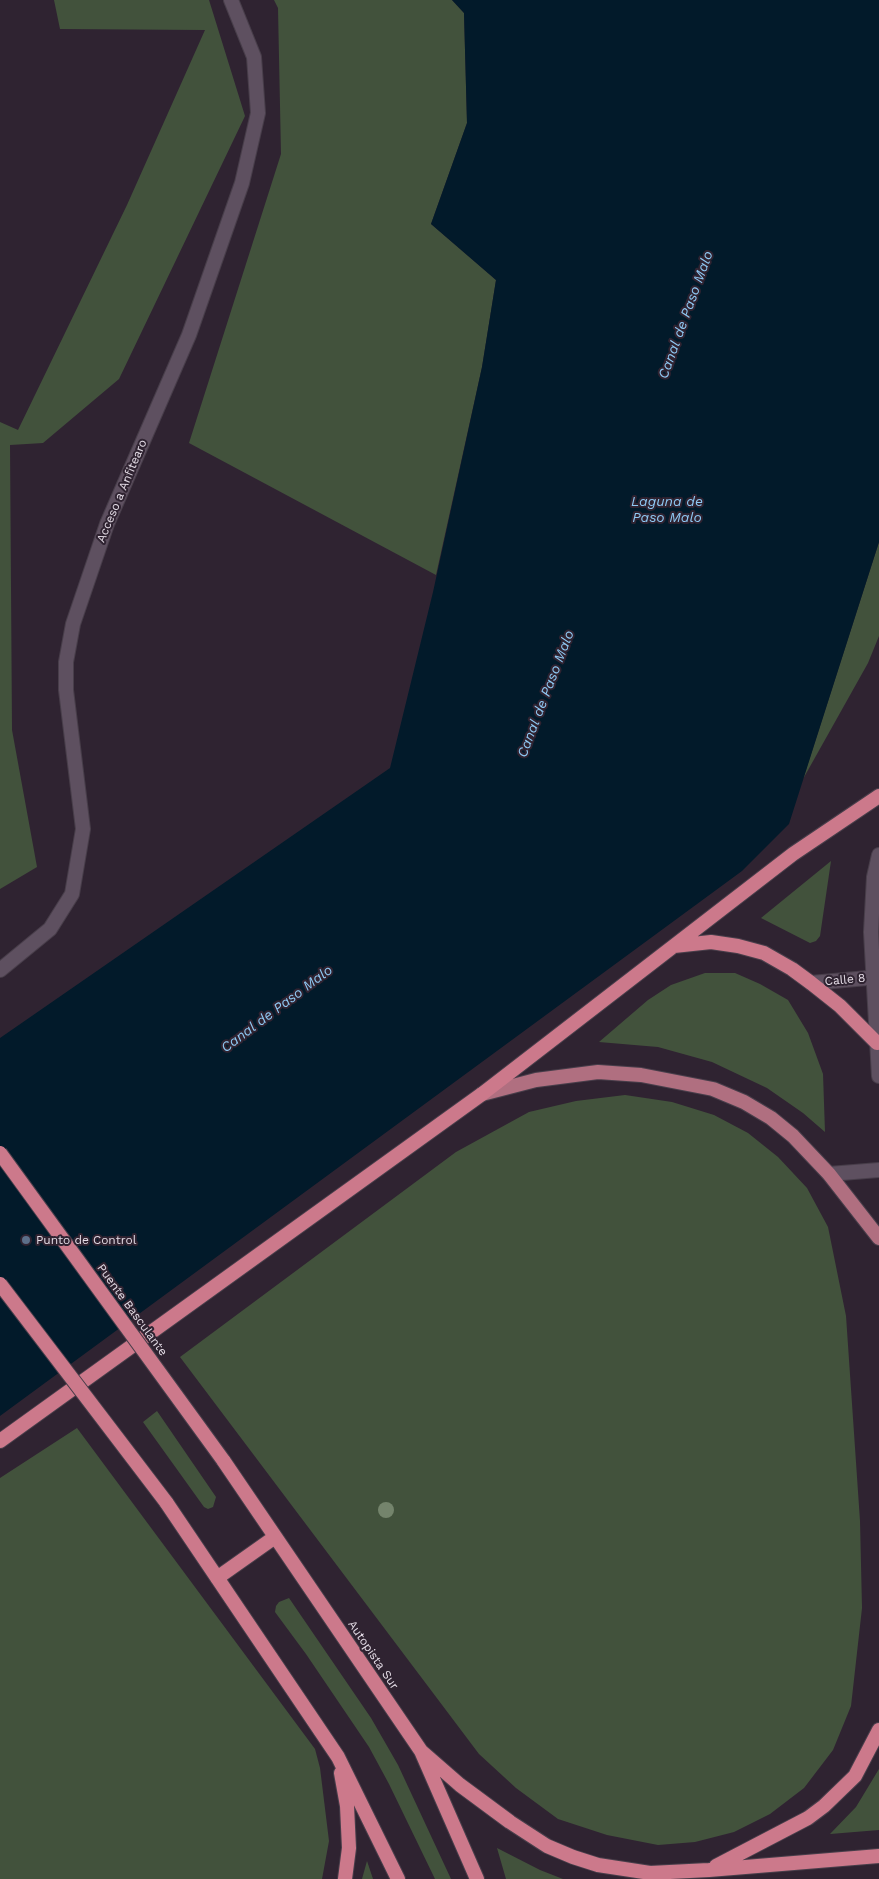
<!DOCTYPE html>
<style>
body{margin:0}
canvas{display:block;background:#2f2331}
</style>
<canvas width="879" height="1879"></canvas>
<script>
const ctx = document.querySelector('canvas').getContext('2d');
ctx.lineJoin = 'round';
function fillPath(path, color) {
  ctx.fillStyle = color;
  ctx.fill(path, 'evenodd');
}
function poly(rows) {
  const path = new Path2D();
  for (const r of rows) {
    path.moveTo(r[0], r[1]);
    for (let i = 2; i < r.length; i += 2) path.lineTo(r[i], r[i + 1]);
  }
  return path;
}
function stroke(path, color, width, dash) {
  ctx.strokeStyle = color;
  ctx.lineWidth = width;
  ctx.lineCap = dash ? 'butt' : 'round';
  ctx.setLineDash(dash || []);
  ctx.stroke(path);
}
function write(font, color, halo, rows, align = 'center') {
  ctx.font = font + ' "Work Sans",sans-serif';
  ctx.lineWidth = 4;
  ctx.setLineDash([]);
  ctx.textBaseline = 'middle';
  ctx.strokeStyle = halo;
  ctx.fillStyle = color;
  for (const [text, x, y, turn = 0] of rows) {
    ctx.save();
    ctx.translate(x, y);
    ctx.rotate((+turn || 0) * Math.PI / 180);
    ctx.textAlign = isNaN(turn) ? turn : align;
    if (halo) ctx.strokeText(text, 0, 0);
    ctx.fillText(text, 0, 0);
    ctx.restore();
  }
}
const green = poly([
 [54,0,209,0,245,116,119,379,43,443,10,445,12,730,37,867,0,889,0,422,18,430,127,205,205,30,60,29],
 [274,0,452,0,464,13,467,123,431,224,496,280,482,367,436,575,189,443,281,154,278,8],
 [879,542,879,636,868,663,803,779],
 [831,861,820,936,816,941,810,943,761,918],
 [705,973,735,973,760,984,788,1000,808,1033,823,1074,825,1132,803,1113,767,1088,712,1062,658,1047,599,1042,648,1000,671,985],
 [625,1095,672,1102,714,1115,748,1133,778,1157,807,1188,828,1227,846,1316,860,1521,862,1608,851,1706,833,1750,804,1788,770,1814,734,1832,695,1842,658,1845,607,1835,558,1819,516,1788,479,1754,180,1357,456,1152,529,1112,576,1101],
 [157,1411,216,1497,213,1507,208,1509,204,1507,143,1422],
 [77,1428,315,1749,320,1768,329,1841,322,1879,0,1879,0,1478],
 [289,1598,371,1718,398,1765,451,1879,435,1879,389,1784,369,1747,306,1654,275,1612,276,1606,279,1602],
 [879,1769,879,1830,830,1834,856,1807],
 [497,1848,540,1870,563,1879,506,1879],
 [367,1861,373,1879,362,1879]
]);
const water = poly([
 [452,0,879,0,879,542,789,824,742,871,0,1416,0,1038,390,768,433,592,482,367,496,280,431,224,467,123,464,13]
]);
const minor = poly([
 [0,970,50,929,72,894,83,829,66,690,66,662,73,624,107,524,189,335,242,183,258,113,254,57,231,0],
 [811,983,879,977],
 [829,1174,879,1170]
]);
const secondary = poly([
 [879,855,874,877,871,932,879,1076]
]);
const primary = poly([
 [482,1094,536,1080,598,1072,641,1075,713,1089,744,1102,771,1118,793,1136,829,1174,879,1238]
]);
const trunk = poly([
 [674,946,711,942,738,946,764,953,792,969,811,983,840,1006,877,1043],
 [0,1441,482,1094,793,854,879,796],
 [223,1460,421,1751,477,1879],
 [166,1502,338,1757,398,1879],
 [217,1578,275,1537],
 [421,1751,460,1785,510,1822,547,1846,573,1857,598,1865,650,1873,709,1870,879,1856],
 [341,1773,347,1806,349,1848,345,1879],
 [716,1866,808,1818,824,1806,855,1776,879,1730]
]);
const trunkBridge = poly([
 [0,1153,223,1460],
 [0,1284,166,1502]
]);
const trees = [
 [386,1510]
];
const markers = [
 [26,1240,5,"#5c6f8a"]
];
const streetNames = [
 ["Acceso a Anfitearo",122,491,-67],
 ["Calle 8",845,980,-5],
 ["Puente Basculante",132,1310,54],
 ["Autopista Sur",373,1655,56]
];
const poiNames = [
 ["Punto de Control",36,1240]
];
const waterNames = [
 ["Canal de Paso Malo",686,315,-70],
 ["Laguna de",667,502],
 ["Paso Malo",667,518],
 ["Canal de Paso Malo",546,694,-69],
 ["Canal de Paso Malo",277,1009,-37]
];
fillPath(green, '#42523c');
fillPath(water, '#021a2a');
stroke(minor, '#483e4a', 16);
stroke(secondary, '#483e4a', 16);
stroke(primary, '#483e4a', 16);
stroke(trunk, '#483e4a', 16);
stroke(minor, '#5e5060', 14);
stroke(secondary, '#5e5060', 14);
stroke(primary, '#b06f80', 14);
stroke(trunk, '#cc798b', 14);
stroke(trunkBridge, '#483e4a', 16, []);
stroke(trunkBridge, '#cc798b', 14);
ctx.fillStyle = '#74846c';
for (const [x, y] of trees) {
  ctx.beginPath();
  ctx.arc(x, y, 8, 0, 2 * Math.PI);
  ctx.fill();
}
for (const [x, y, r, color] of markers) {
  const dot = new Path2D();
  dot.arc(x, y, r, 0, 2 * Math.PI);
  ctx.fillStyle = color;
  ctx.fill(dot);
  stroke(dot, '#2f2331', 2);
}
write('12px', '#e3dbe5', '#2f2331', streetNames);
write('12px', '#e3dbe5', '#2f2331', poiNames, 'left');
write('italic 14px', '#8fc9f4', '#2f2331', waterNames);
</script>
